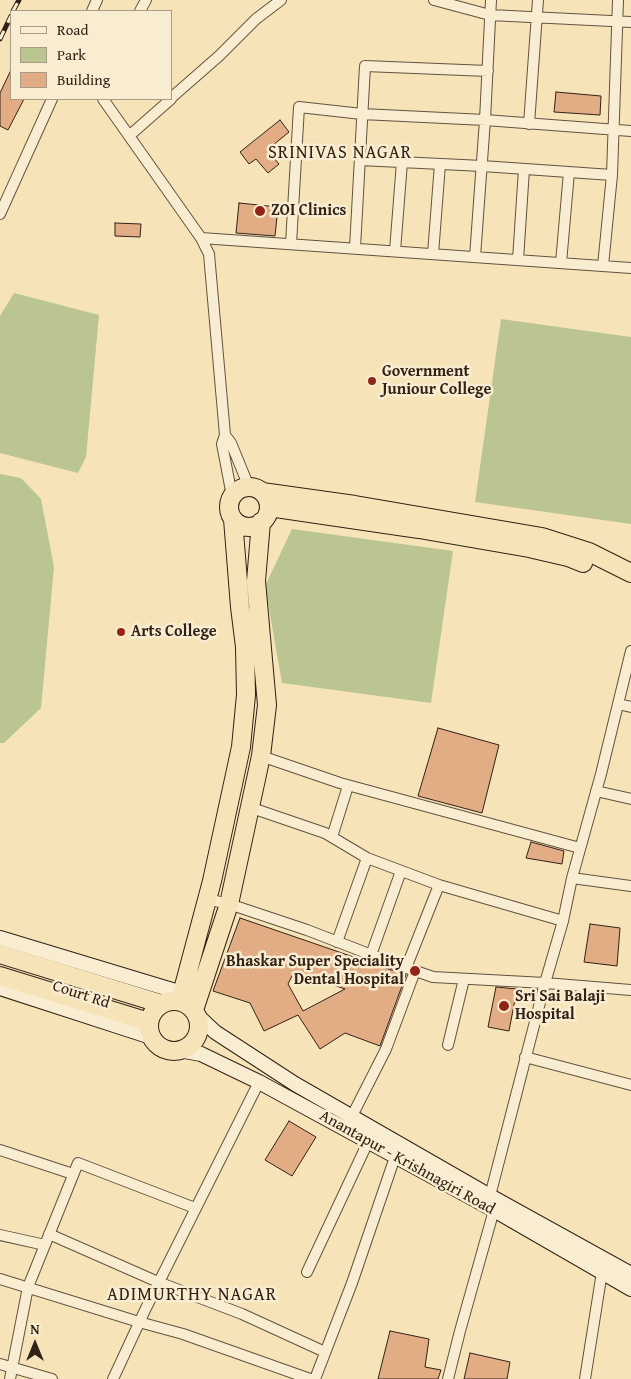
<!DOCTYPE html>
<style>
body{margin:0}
#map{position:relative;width:631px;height:1379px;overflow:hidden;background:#f6e4b8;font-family:"Gentium Book Plus",serif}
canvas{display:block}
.legend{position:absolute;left:10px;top:10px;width:162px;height:90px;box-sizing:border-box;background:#f9edd1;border:1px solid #a99c87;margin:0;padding:6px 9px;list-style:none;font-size:15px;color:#312217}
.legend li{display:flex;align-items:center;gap:10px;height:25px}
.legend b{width:25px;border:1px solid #a99c87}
.north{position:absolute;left:10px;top:1319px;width:50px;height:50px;-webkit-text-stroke:4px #f9edd1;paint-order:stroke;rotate:0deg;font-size:14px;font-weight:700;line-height:20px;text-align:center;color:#312217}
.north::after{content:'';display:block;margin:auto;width:18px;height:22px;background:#312217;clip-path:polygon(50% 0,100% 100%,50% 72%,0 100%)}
</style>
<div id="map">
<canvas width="631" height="1379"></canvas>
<ul class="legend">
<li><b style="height:6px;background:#f9edd1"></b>Road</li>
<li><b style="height:14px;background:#bac591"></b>Park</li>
<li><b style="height:14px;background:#e2ac84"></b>Building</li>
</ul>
<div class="north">N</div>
</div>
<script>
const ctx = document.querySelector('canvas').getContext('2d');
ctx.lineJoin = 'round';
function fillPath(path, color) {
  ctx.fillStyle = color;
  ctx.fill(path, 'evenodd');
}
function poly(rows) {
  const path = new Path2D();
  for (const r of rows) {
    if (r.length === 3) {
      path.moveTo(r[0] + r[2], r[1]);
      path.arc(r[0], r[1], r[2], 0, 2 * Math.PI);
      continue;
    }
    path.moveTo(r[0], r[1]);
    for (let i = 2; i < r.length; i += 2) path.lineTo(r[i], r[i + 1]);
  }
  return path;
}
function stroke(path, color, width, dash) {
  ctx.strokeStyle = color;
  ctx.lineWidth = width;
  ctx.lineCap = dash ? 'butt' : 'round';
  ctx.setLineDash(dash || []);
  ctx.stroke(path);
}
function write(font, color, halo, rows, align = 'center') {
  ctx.font = font + ' "Gentium Book Plus",serif';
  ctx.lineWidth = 5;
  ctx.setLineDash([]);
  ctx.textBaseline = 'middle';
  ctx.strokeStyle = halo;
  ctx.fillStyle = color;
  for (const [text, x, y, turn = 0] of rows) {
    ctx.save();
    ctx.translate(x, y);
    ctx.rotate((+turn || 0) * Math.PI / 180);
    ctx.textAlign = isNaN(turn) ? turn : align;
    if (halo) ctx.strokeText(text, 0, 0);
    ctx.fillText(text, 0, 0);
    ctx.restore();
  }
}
const green = poly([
 [14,293,99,315,86,457,78,473,0,453,0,316],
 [501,319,631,337,631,524,475,502],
 [0,474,21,478,41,499,54,567,41,708,4,743,0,743],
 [292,529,453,551,431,703,282,683,265,586]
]);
const building = poly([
 [11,70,11,99,24,99,8,130,0,126,0,93,11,70],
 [556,92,601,96,600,115,554,112,556,92],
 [280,120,289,132,267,150,279,164,268,173,256,159,249,164,240,152,280,120],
 [239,203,278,207,275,236,236,233,239,203],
 [115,223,141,224,140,237,115,236,115,223],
 [438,728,499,745,482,813,418,796,438,728],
 [531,842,564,851,562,864,526,858,531,842],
 [240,918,406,975,380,1046,345,1033,320,1049,298,1015,264,1031,250,1003,213,991,240,918],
 [294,972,345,989,303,1011,288,984,294,972],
 [590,924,620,928,617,966,584,962,590,924],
 [496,987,517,989,509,1031,488,1027,496,987],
 [289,1121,316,1137,292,1176,265,1160,289,1121],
 [390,1331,429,1339,425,1367,441,1370,438,1379,378,1379,390,1331],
 [470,1353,510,1362,507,1379,464,1379,470,1353]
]);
const street = poly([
 [434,0,490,15,631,22],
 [491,0,485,120,631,131],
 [92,11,97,0],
 [140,11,146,0],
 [171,98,219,56,256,19,281,0],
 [103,99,201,238,209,254,225,435,222,444,232,496],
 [529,124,538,0],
 [129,136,171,99],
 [360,160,482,166,612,175],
 [0,214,52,99],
 [201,238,631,268],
 [291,244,299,107,362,114,485,120,475,257],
 [355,248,365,66,488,71],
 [395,251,402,162],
 [433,254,440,164],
 [518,260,524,169],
 [561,263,569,172],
 [603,266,612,175,618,0],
 [225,435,231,443,249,487],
 [618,704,631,707],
 [261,756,340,783,580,848],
 [596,791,631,799],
 [249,807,325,833,367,858,439,885,563,921],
 [332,837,348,786],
 [572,878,631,886],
 [207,899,229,904,307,930,395,964,433,977,545,983,631,990],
 [337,942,367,858],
 [371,955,401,871],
 [406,968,439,885],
 [448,1045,464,979],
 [525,1057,631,1085],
 [352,1116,386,1049,415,971],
 [0,1150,73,1174],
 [490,1196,545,983,563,921,572,878,601,774,631,651],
 [49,1234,158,1282,242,1314,325,1352],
 [0,1235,45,1245],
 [307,1272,368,1142],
 [0,1279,139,1322,183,1334,310,1379],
 [0,1364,52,1379],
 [10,1379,28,1287,78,1163,195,1208],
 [113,1379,146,1308,259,1082],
 [315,1379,352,1283,395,1157],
 [448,1379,460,1331,494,1210],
 [585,1379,602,1272]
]);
const secondary = poly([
 [0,938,182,993],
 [0,988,151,1037],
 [196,1014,215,1032,295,1084,490,1196,631,1274],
 [179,1050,201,1054,259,1082,494,1210,631,1289]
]);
const highway = poly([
 [249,507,20],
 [262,492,355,505,542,537,589,552,631,573],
 [269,507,419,529,529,548,568,557,583,563],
 [0,954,162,1004],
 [0,976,149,1022],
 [174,1026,25],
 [180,1001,212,881,241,747,246,695,245,647,240,607,233,519],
 [194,1010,229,904,261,756,267,705,256,581,261,522]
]);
const rail = poly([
 [13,11,19,0],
 [0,39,11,16]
]);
const markers = [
 [260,211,6,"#8f2418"],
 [372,381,5,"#8f2418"],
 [121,632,5,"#8f2418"],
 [415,971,6,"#8f2418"],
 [504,1006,6,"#8f2418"]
];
const poiNames = [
 ["ZOI Clinics",271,211],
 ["Government",382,372],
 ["Juniour College",382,390],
 ["Arts College",131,632],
 ["Bhaskar Super Speciality",404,962,"right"],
 ["Dental Hospital",404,980,"right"],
 ["Sri Sai Balaji",515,997],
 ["Hospital",515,1015]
];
const streetNames = [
 ["Court Rd",81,995,18],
 ["Anantapur - Krishnagiri Road",407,1163,29]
];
const neighbourhoodNames = [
 ["SRINIVAS NAGAR",340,153],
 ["ADIMURTHY NAGAR",192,1295]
];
fillPath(green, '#bac591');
fillPath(building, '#e2ac84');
stroke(building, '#312217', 1);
stroke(street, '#62523f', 12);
stroke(secondary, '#312217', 16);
stroke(highway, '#312217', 20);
stroke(street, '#f9edd1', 10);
stroke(secondary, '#f9edd1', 14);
stroke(highway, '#f6e4b8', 18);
stroke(rail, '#312217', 5);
stroke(rail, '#f9edd1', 3, [9]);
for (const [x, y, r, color] of markers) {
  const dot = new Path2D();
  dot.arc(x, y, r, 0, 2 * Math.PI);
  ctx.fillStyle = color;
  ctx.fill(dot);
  stroke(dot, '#f9edd1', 2);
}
write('bold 16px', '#312217', '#f9edd1', poiNames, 'left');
write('16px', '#312217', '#f9edd1', streetNames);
ctx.letterSpacing = '1px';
write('18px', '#312217', '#f9edd1', neighbourhoodNames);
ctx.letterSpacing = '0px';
</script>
